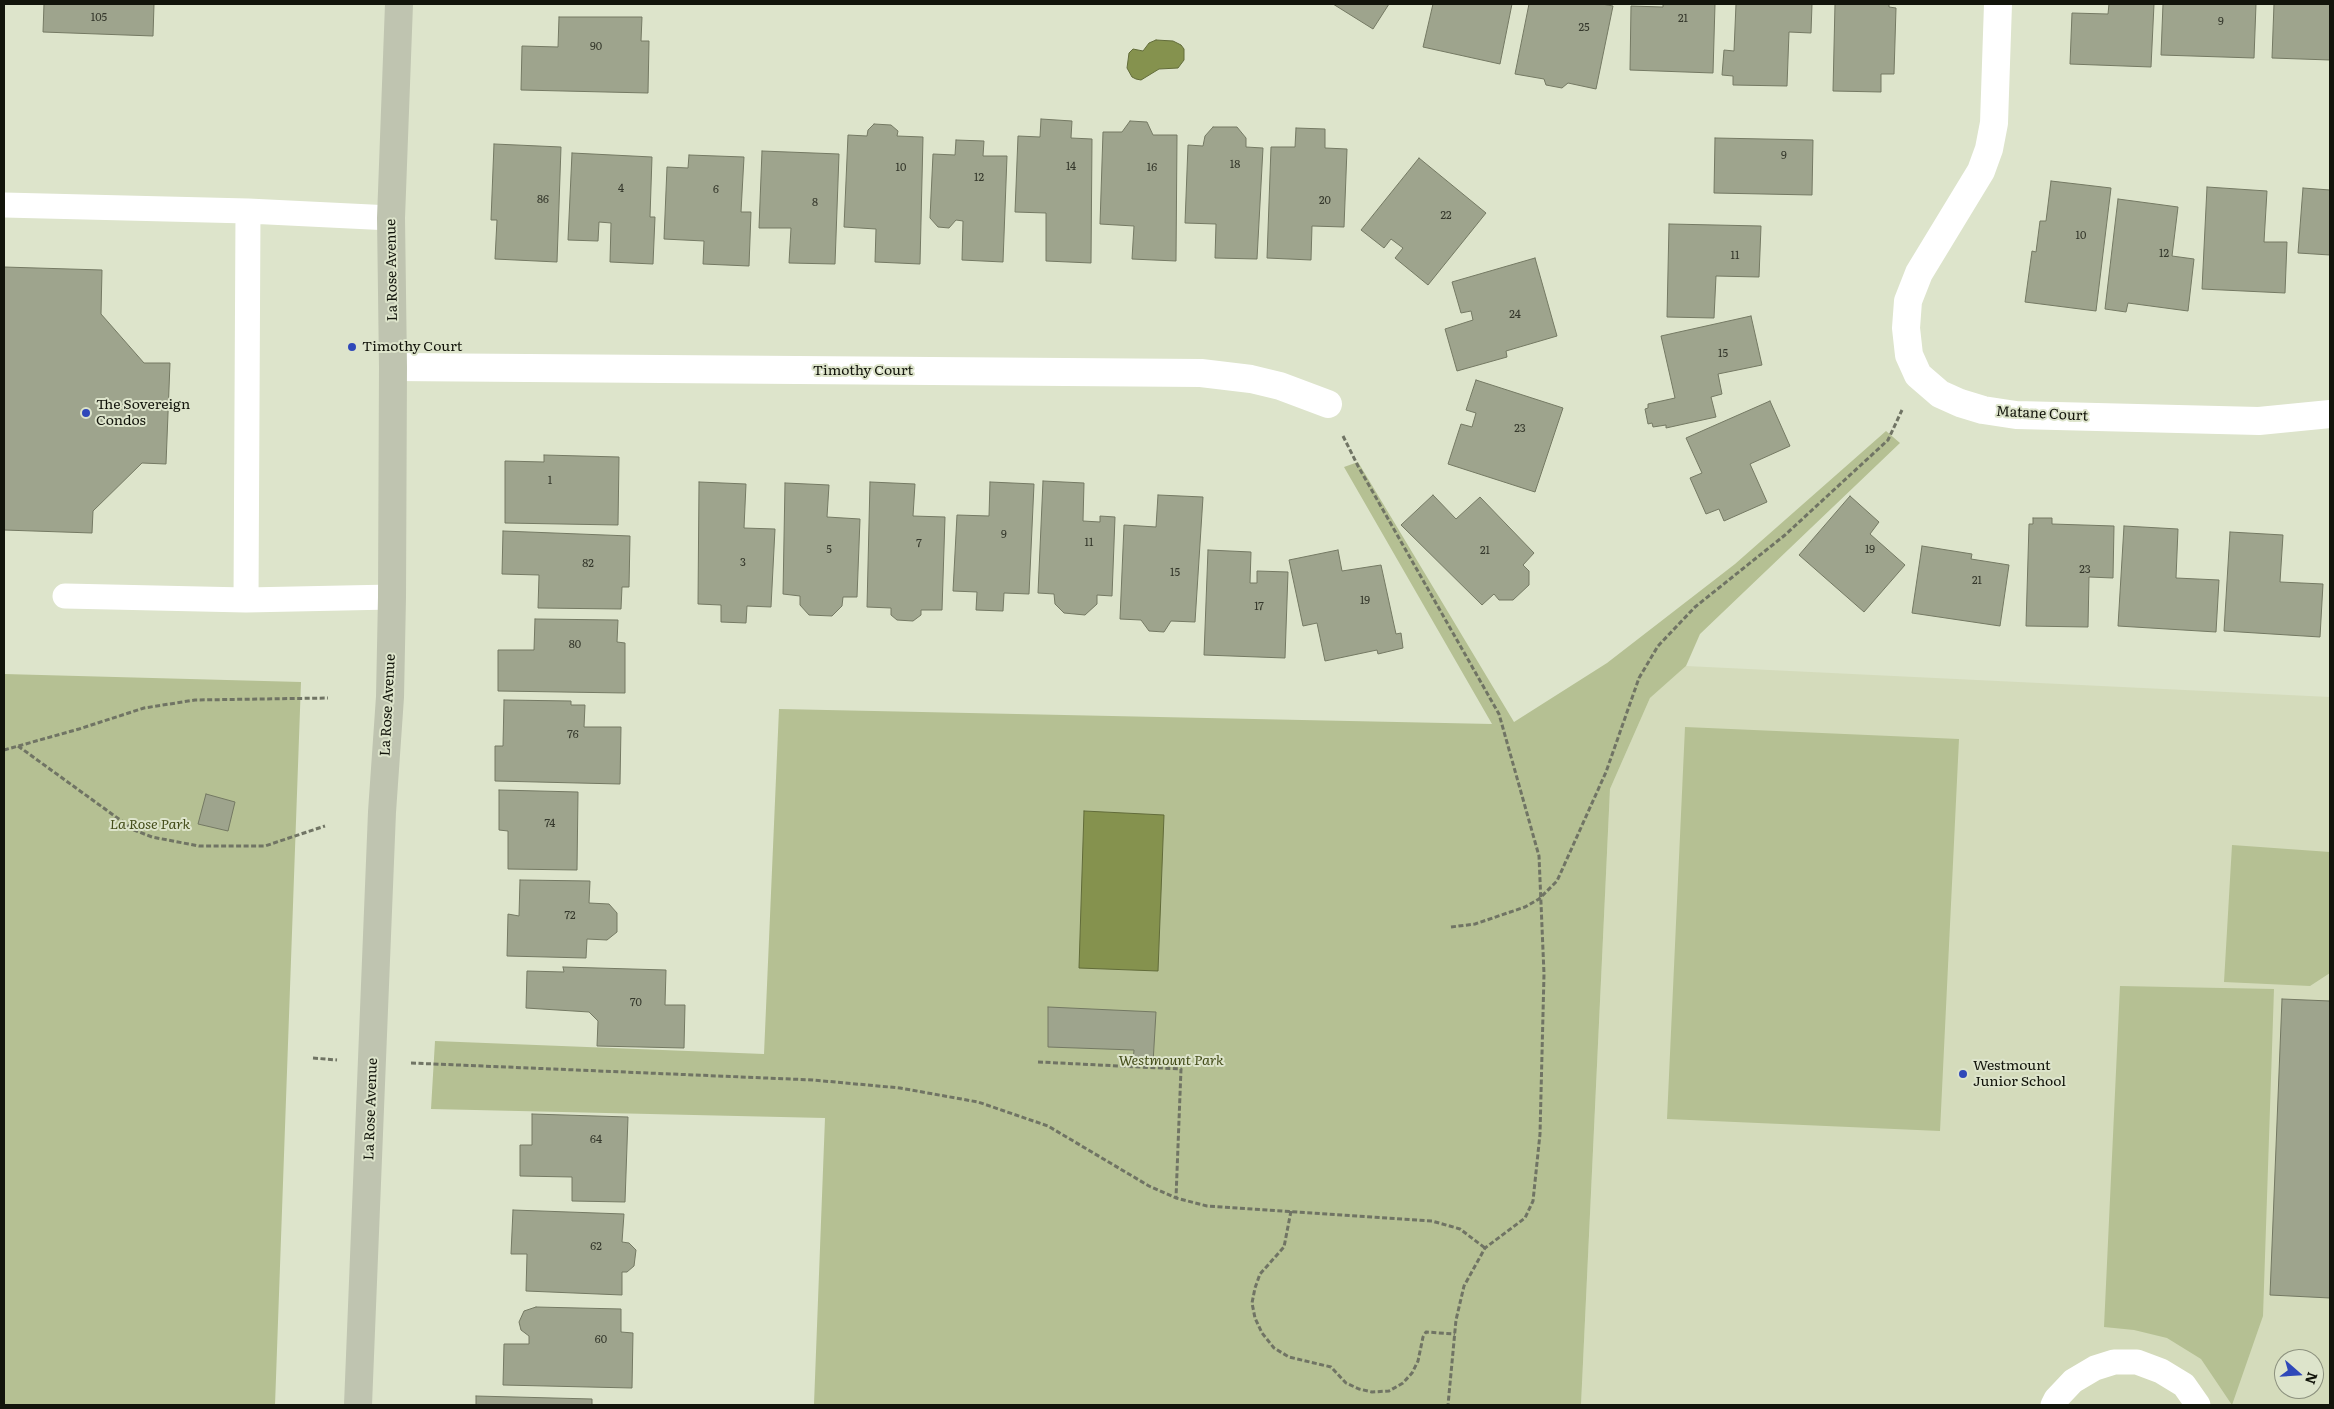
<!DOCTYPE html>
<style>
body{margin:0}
#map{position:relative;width:2334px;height:1409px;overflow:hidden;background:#dde4cb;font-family:Literata,serif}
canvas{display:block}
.frame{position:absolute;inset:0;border:5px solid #12140b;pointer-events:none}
.north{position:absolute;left:2274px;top:1349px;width:50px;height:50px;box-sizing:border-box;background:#dde4cb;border:1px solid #8c917e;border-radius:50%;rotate:109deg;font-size:14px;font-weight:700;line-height:20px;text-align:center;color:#12140b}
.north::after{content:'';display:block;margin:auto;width:18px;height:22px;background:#2f48b9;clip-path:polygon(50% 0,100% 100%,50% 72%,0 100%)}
</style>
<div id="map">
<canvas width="2334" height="1409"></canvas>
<div class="frame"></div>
<div class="north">N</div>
</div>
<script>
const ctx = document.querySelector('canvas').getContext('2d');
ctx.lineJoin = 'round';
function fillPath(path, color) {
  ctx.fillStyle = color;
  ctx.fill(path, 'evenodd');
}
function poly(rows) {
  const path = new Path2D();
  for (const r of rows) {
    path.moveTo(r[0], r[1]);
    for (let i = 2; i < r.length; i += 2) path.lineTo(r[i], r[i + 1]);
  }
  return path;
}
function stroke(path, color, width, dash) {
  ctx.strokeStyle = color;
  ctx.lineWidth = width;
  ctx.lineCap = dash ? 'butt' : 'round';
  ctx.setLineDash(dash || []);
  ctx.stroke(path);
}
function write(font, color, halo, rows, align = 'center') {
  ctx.font = font + ' Literata,serif';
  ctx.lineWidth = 4;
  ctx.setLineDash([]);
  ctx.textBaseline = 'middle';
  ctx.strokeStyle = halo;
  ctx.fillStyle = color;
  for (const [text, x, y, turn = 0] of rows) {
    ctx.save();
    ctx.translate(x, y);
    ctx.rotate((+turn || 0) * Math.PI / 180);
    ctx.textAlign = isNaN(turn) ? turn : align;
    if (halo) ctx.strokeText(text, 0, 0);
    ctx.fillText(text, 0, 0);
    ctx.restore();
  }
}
const built = poly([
 [1686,666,2330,697,2330,1405,1581,1405,1610,789,1650,698],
 [2284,1359,2314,1359,2314,1389,2284,1389]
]);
const green = poly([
 [1886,431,1900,443,1700,634,1686,666,1650,698,1610,789,1581,1405,814,1404,825,1118,431,1109,435,1041,764,1054,779,709,1492,724,1344,467,1358,462,1514,722,1607,663,1735,564],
 [4,674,301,682,275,1405,4,1405],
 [1685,727,1959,739,1940,1131,1667,1119],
 [2232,845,2330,852,2330,973,2310,986,2224,982],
 [2120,986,2274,989,2263,1316,2232,1405,2201,1359,2167,1338,2134,1330,2104,1327]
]);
const water = poly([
 [1156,40,1173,41,1181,45,1184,49,1184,60,1178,68,1159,69,1141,80,1136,79,1132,77,1127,68,1129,53,1133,49,1143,51,1149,43,1156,40],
 [1084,811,1164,815,1158,971,1079,968,1084,811]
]);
const building = poly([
 [44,4,154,4,153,36,43,32,44,4],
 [1333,4,1389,4,1373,29,1333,4],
 [1433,4,1517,4,1512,4,1500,64,1423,47,1433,4],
 [1529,4,1602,4,1613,6,1596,89,1568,83,1562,88,1546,85,1544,79,1515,74,1529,4],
 [1663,4,1715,4,1713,73,1630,70,1631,6,1663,7,1663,4],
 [1736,4,1812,4,1811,33,1789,32,1787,86,1733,85,1733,76,1722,75,1724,50,1734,51,1736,4],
 [1835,4,1889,4,1889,7,1896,8,1894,74,1881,74,1881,92,1833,91,1835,4],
 [2109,4,2154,4,2151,67,2070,64,2072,13,2108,14,2109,4],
 [2163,4,2256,4,2254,58,2161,55,2163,4],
 [2274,4,2330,4,2330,60,2272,58,2274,4],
 [559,17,642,17,641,41,649,41,648,93,521,90,522,46,558,47,559,17],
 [1041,119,1072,121,1071,138,1092,139,1091,263,1046,261,1046,213,1015,212,1018,136,1040,137,1041,119],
 [1130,121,1147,122,1153,135,1177,135,1176,261,1132,259,1134,226,1100,224,1103,132,1122,132,1130,121],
 [874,124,891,125,898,131,897,136,923,137,920,264,875,262,876,229,844,227,848,135,867,136,868,130,874,124],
 [1213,127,1237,127,1246,138,1246,147,1263,148,1257,259,1215,258,1216,224,1185,223,1188,145,1203,146,1205,136,1213,127],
 [1296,128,1325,129,1325,148,1347,149,1344,227,1312,226,1311,260,1267,258,1271,147,1295,147,1296,128],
 [1715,138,1813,140,1812,195,1714,193,1715,138],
 [956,140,984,141,983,156,1007,156,1003,262,962,260,963,221,956,220,949,228,938,227,930,218,933,154,955,155,956,140],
 [494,144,561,147,557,262,495,259,497,220,491,220,494,144],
 [762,151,839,154,835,264,789,263,791,228,759,228,762,151],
 [572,153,652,157,650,217,655,217,653,264,610,262,611,223,599,222,598,241,568,240,572,153],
 [689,155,744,157,741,212,751,212,749,266,703,264,704,241,664,239,667,167,688,168,689,155],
 [1419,158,1486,213,1428,285,1395,258,1403,248,1391,239,1384,248,1361,230,1419,158],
 [2051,181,2111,188,2096,311,2025,302,2032,251,2036,252,2040,221,2046,221,2051,181],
 [2207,187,2267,191,2264,242,2287,242,2285,293,2202,289,2207,187],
 [2303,188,2330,190,2330,255,2298,253,2303,188],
 [2118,199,2178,207,2172,256,2194,259,2188,311,2128,303,2126,312,2105,309,2118,199],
 [1669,224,1761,226,1759,277,1716,276,1714,318,1667,317,1669,224],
 [1535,258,1557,336,1506,351,1507,357,1457,371,1445,329,1473,320,1471,311,1461,313,1452,282,1535,258],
 [4,267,102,270,101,314,144,363,170,363,166,464,142,463,93,511,92,533,4,530,4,267],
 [1751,316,1762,365,1718,374,1722,394,1711,397,1716,417,1666,428,1666,425,1653,427,1652,423,1648,424,1645,409,1648,408,1648,404,1675,398,1661,336,1751,316],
 [1476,380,1563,408,1535,492,1448,464,1461,424,1472,427,1476,413,1466,410,1476,380],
 [1770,401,1790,446,1750,464,1767,502,1724,521,1719,509,1706,514,1690,478,1702,473,1686,438,1770,401],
 [544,455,619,457,618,525,505,523,505,461,544,462,544,455],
 [1043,481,1084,483,1083,521,1100,522,1100,516,1115,517,1112,596,1097,595,1097,604,1085,615,1064,613,1055,604,1054,594,1038,593,1043,481],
 [699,482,746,484,744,528,775,529,771,607,747,606,746,623,721,622,721,605,698,604,699,482],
 [870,482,915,484,913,516,945,517,942,610,921,610,921,615,913,621,897,620,891,615,891,608,867,607,870,482],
 [990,482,1034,484,1029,594,1004,593,1003,611,976,610,977,592,953,591,957,515,989,516,990,482],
 [785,483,829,485,827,517,860,519,857,597,843,597,842,606,832,616,809,615,800,605,800,596,783,594,785,483],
 [1158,495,1203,497,1195,622,1171,621,1164,632,1149,631,1141,620,1120,619,1124,525,1156,527,1158,495],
 [1433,495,1456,519,1480,497,1534,553,1523,565,1529,571,1529,585,1513,600,1499,600,1494,594,1482,605,1401,525,1433,495],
 [1850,496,1879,522,1870,534,1905,565,1864,612,1799,555,1850,496],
 [2033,518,2052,518,2052,524,2114,526,2113,578,2089,577,2088,627,2026,626,2029,524,2033,524,2033,518],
 [2124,526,2178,529,2176,578,2219,580,2216,632,2118,626,2124,526],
 [503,531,630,536,629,587,622,587,621,609,538,608,539,575,502,574,503,531],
 [2230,532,2283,535,2280,582,2323,584,2320,637,2224,631,2230,532],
 [1922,546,1972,554,1971,559,2009,565,2000,626,1912,613,1922,546],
 [1208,550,1251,552,1250,583,1257,583,1257,571,1288,572,1285,658,1204,655,1208,550],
 [1338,550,1342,571,1381,565,1396,634,1401,633,1403,648,1378,654,1377,650,1325,661,1317,623,1303,626,1289,560,1338,550],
 [535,619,618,620,617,642,625,643,625,693,498,691,498,650,534,650,535,619],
 [504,700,571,701,571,705,585,705,584,727,621,727,620,784,495,781,495,746,503,746,504,700],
 [499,790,578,792,577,870,508,869,508,831,499,830,499,790],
 [206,794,235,802,228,831,198,824,206,794],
 [520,880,590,881,589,903,609,904,617,913,617,932,607,940,587,939,586,958,507,956,508,914,519,916,520,880],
 [563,967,666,970,665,1005,685,1005,684,1048,597,1046,598,1021,589,1012,526,1008,527,971,564,972,563,967],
 [2282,999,2330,1001,2330,1298,2270,1295,2282,999],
 [1048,1007,1156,1012,1153,1063,1133,1061,1134,1050,1048,1047,1048,1007],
 [532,1114,628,1117,625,1202,572,1201,572,1177,520,1176,520,1145,532,1145,532,1114],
 [513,1210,624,1214,622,1242,629,1243,636,1250,634,1266,627,1272,622,1272,622,1295,526,1291,527,1254,511,1254,513,1210],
 [536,1307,621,1309,621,1332,633,1333,632,1388,503,1385,504,1344,529,1344,529,1336,521,1330,519,1322,524,1311,536,1307],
 [476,1396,592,1399,592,1405,476,1405,476,1396]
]);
const path = poly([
 [1343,436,1358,466,1499,714,1539,856,1544,974,1540,1134,1533,1201,1525,1218,1485,1248,1464,1286,1456,1320,1448,1405],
 [18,746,134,830,152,837,199,846,265,846,325,826],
 [4,750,79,729,144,708,195,700,328,698],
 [1451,927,1475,924,1525,907,1539,899,1557,881,1606,772,1639,678,1658,646,1695,607,1785,535,1888,440,1902,410],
 [313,1058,337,1060],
 [1038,1062,1181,1069,1176,1198],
 [411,1063,813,1080,900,1088,978,1102,1048,1126,1149,1186,1176,1198,1207,1206,1432,1221,1460,1229,1485,1248],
 [1291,1211,1284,1247,1260,1274,1255,1288,1252,1303,1255,1318,1262,1333,1274,1348,1289,1357,1331,1367,1346,1383,1359,1389,1372,1392,1389,1391,1403,1383,1412,1373,1418,1361,1423,1337,1426,1332,1455,1334]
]);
const lane = poly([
 [4,205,248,211,391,218],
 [65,596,246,600,392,597],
 [246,600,248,211],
 [2053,1405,2056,1399,2073,1381,2095,1368,2114,1362,2137,1362,2161,1371,2184,1385,2198,1405]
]);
const street = poly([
 [1998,4,1994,123,1989,149,1981,171,1919,273,1908,301,1906,328,1909,355,1918,375,1940,394,1960,403,1983,410,2016,415,2259,421,2330,414],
 [393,367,1201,373,1251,379,1280,386,1328,404]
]);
const secondary = poly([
 [358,1405,382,812,390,697,392,597,393,367,391,218,399,4]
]);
const markers = [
 [352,347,5,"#2f48b9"],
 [86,413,5,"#2f48b9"],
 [1963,1074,5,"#2f48b9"]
];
const numberNames = [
 ["105",99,18],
 ["21",1683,19],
 ["9",2221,22],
 ["25",1584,28],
 ["90",596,47],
 ["9",1784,156],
 ["18",1235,165],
 ["14",1071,167],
 ["10",901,168],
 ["16",1152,168],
 ["12",979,178],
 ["4",621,189],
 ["6",716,190],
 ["86",543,200],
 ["20",1325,201],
 ["8",815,203],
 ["22",1446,216],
 ["10",2081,236],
 ["12",2164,254],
 ["11",1735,256],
 ["24",1515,315],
 ["15",1723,354],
 ["23",1520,429],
 ["1",550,481],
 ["9",1004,535],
 ["11",1089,543],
 ["7",919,544],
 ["5",829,550],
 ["19",1870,550],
 ["21",1485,551],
 ["3",743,563],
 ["82",588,564],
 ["23",2085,570],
 ["15",1175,573],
 ["21",1977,581],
 ["19",1365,601],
 ["17",1259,607],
 ["80",575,645],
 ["76",573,735],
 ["74",550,824],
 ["72",570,916],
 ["70",636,1003],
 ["64",596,1140],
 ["62",596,1247],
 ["60",601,1340]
];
const streetNames = [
 ["La Rose Avenue",392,270,-91],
 ["Timothy Court",863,371],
 ["Matane Court",2042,414,3],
 ["La Rose Avenue",388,705,-87],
 ["La Rose Avenue",371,1109,-88]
];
const poiNames = [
 ["Timothy Court",362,347],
 ["The Sovereign",96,405],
 ["Condos",96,421],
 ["Westmount",1973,1066],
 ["Junior School",1973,1082]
];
const parkNames = [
 ["La Rose Park",150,825],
 ["Westmount Park",1171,1061]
];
fillPath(built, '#d4dbbb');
fillPath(green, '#b5c093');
fillPath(water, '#85924e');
stroke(water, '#626c3a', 1);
fillPath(building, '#9ea48d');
stroke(building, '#747963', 1);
stroke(path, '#707464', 3, [5, 2.5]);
stroke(lane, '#fff', 25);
stroke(street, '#fff', 28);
stroke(secondary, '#bfc4b0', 28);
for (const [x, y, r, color] of markers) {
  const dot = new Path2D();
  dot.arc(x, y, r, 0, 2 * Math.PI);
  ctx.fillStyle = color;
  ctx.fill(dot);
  stroke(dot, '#dde4cb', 2);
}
write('11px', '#35382c', null, numberNames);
write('14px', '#12140b', '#dde4cb', streetNames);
write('14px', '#12140b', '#dde4cb', poiNames, 'left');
write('italic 14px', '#444d1a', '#dde4cb', parkNames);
</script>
